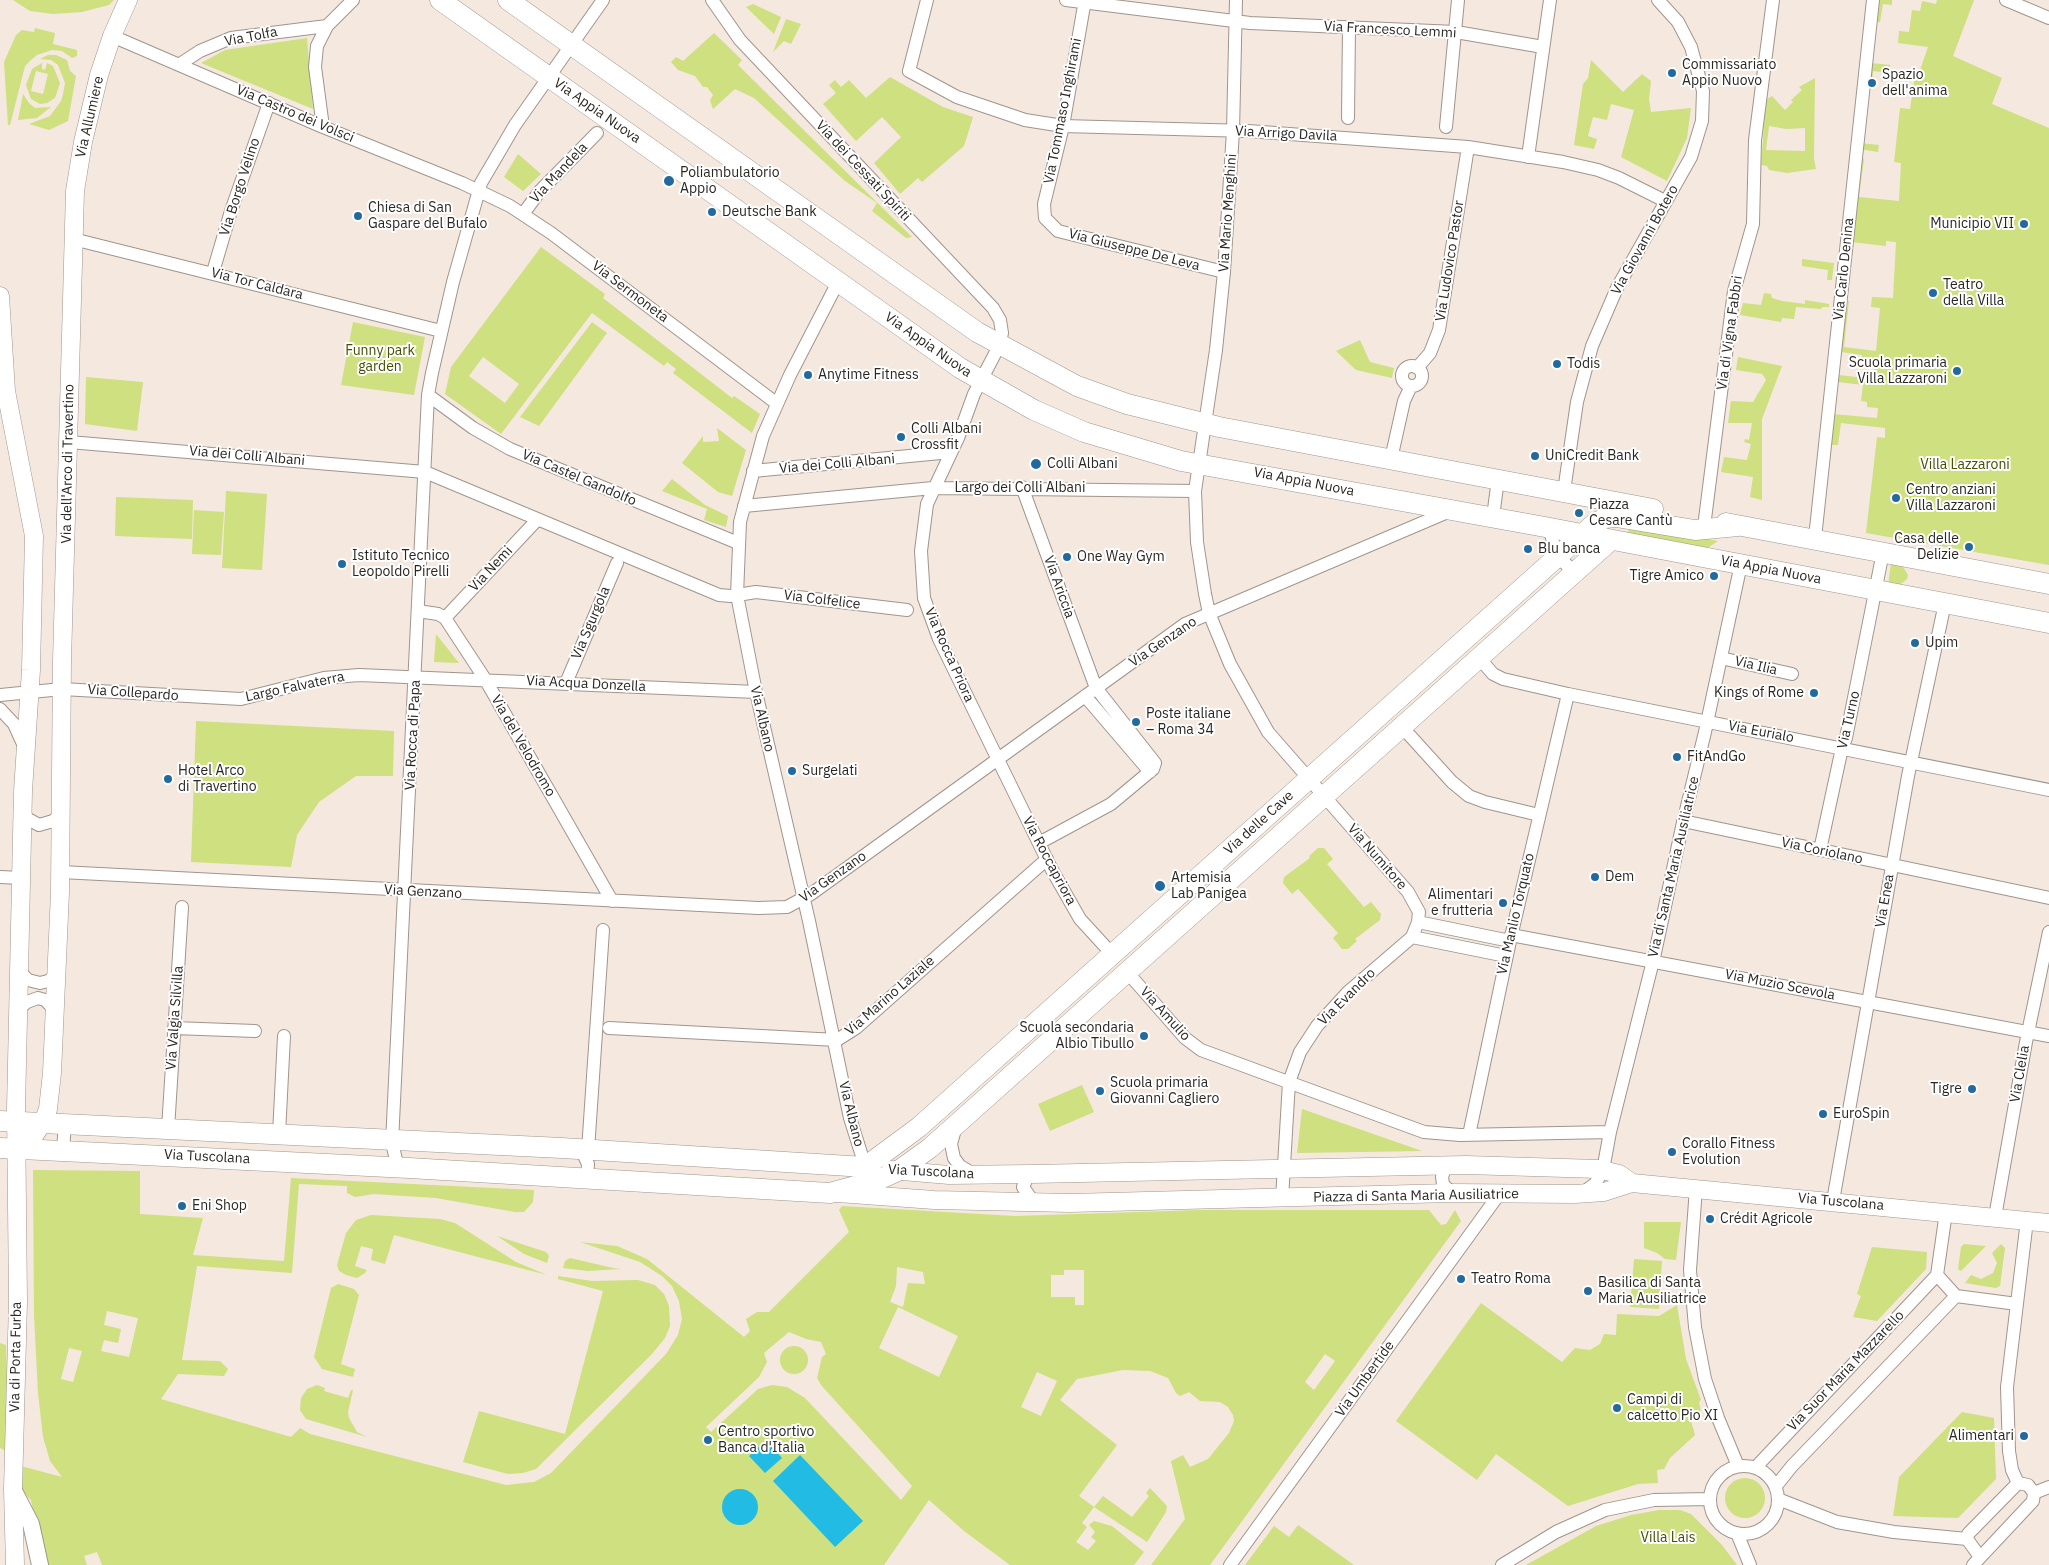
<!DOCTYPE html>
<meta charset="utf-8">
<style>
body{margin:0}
canvas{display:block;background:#f4e8df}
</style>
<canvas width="2049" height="1565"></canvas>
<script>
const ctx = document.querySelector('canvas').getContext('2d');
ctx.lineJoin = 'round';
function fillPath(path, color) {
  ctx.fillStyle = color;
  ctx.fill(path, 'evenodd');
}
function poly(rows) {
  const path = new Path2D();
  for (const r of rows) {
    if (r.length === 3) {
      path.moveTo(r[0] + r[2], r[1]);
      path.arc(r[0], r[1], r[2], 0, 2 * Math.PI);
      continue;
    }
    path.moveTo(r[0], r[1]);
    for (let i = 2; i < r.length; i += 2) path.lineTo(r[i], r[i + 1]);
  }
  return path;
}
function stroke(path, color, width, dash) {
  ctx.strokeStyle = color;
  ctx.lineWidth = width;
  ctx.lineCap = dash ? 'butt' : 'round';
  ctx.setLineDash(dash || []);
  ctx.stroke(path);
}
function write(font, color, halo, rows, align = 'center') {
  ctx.font = font + ' "IBM Plex Sans",sans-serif';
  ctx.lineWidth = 4;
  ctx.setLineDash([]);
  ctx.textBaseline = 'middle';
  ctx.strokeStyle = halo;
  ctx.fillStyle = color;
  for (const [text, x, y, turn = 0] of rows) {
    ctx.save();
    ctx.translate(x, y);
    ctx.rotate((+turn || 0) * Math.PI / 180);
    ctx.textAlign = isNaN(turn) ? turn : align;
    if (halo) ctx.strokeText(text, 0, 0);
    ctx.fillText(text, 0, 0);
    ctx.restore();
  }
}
const green = poly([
 [13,0,114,0,109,5,82,12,53,14,30,11],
 [1880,0,1892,0,1892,5,1883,4,1880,22,1877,22],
 [1937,0,1974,0,1953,56,2002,78,1992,104,2049,128,2049,565,1866,533,1877,437,1885,438,1885,428,1841,423,1838,445,1829,445,1833,414,1877,418,1878,408,1867,407,1867,402,1861,401,1863,385,1838,382,1839,375,1873,379,1875,364,1862,362,1862,355,1841,352,1846,301,1849,301,1844,347,1876,351,1880,308,1871,307,1872,297,1893,298,1896,242,1886,241,1886,246,1851,242,1858,158,1864,159,1859,197,1899,201,1901,163,1894,162,1900,108,1910,109,1915,76,1918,76,1928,47,1898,43,1899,31,1909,32,1912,10,1920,11,1922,1,1936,4],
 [753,4,781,17,774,34,746,7],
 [786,19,801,24,791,44,784,41,773,52],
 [35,28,55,33,53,44,77,50,77,56,72,58,62,51,52,50,37,55,32,59,25,66,10,125,8,125,4,62,16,35,22,30,34,32],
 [714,33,742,60,738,65,912,237,906,238,872,211,877,203,845,181,754,98,735,89,713,109,710,100,713,95,707,87,703,87,695,76,678,70,671,62,676,57,683,61],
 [307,38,313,109,201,63,225,50],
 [1874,42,1872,63,1890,65,1889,73,1873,71,1872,83,1868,83],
 [48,55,56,55,67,60,70,71,76,76,68,121,49,130,29,124,50,116,61,101,63,94,65,83,58,65,51,60,40,59],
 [1591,60,1623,92,1642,74,1651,81,1649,99,1651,112,1691,108,1687,138,1667,181,1621,157,1634,110,1611,104,1607,120,1593,117,1588,136,1597,139,1594,149,1574,145,1583,84,1588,78],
 [42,63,42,69,45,70,47,63,53,66,60,83,55,98,47,103,40,104,31,99,26,85,32,69],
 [36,71,48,74,43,94,31,91],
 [890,77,943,107,973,117,964,146,922,182,918,178,900,194,874,163,901,137,882,117,856,141,823,104,836,93,829,85,835,80,841,87,849,80,866,98],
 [1815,78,1814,159,1816,169,1787,173,1769,170,1767,166,1761,165,1766,100,1772,96,1785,110,1793,102,1791,100,1802,90,1799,87],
 [1769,126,1786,129,1805,128,1805,151,1766,150],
 [23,94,29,103,35,108,51,107,37,118,18,120],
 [1860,143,1879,145,1878,152,1859,149],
 [518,154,541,174,523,191,504,177],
 [541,247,605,294,603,298,732,398,734,396,760,414,752,433,673,373,676,369,667,362,664,366,592,313,501,434,445,394,451,367],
 [483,357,519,384,505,403,469,376],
 [1802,259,1834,263,1832,280,1827,280,1828,270,1802,266],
 [1764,293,1771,294,1772,298,1782,301,1805,304,1805,300,1829,304,1829,307,1822,307,1821,309,1796,307,1794,319,1782,318,1781,322,1740,315,1743,303,1761,305],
 [353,322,425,337,414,395,341,385],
 [592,322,607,333,539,426,520,417],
 [1360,340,1370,362,1394,368,1392,378,1356,370,1336,351],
 [1738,357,1782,366,1762,419,1762,500,1750,497,1753,477,1721,472,1724,457,1747,460,1751,444,1744,442,1745,439,1749,440,1752,423,1728,423,1731,401,1753,402,1766,380,1762,374,1736,370],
 [86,377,143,382,137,431,85,424],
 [717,428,746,450,732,496,718,492,682,463,703,436,703,442,719,441],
 [672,479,705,505,728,516,726,527,704,520,707,509,662,491],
 [226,491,267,494,262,570,222,568],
 [116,497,193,500,192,539,115,536],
 [194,510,224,512,221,555,192,554],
 [1630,524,1718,541,1706,549,1628,533],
 [1891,563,1902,565,1908,575,1907,579,1897,587,1888,585],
 [436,634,459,663,434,662],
 [196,721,394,731,393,776,356,776,319,802,297,835,291,867,191,862],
 [1318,848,1324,848,1333,859,1327,864,1364,907,1371,902,1381,914,1380,920,1355,939,1357,941,1348,949,1342,949,1333,938,1338,933,1298,889,1292,894,1283,883,1284,877,1310,858,1309,856],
 [1082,1085,1094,1112,1050,1131,1038,1104],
 [1302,1109,1422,1151,1297,1153],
 [33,1170,140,1171,140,1214,203,1218,193,1255,284,1261,291,1178,534,1190,533,1202,524,1212,515,1212,436,1198,374,1194,355,1197,347,1193,347,1186,299,1184,292,1273,197,1266,182,1360,220,1361,228,1369,224,1376,178,1374,161,1399,291,1437,300,1428,310,1434,506,1485,534,1482,551,1473,666,1354,678,1335,682,1319,679,1301,672,1286,662,1276,640,1262,580,1242,617,1246,647,1259,744,1337,750,1331,746,1319,757,1312,769,1312,849,1232,839,1210,842,1206,1015,1216,1200,1210,1429,1210,1441,1225,1446,1224,1455,1210,1461,1221,1210,1565,1151,1565,1185,1519,1171,1461,1183,1455,1190,1467,1208,1459,1229,1433,1234,1421,1233,1415,1228,1407,1220,1402,1200,1401,1189,1392,1180,1396,1176,1393,1168,1378,1150,1371,1123,1370,1077,1379,1060,1400,1117,1445,1079,1496,1094,1507,1103,1496,1132,1517,1149,1496,1146,1493,1150,1488,1167,1506,1166,1512,1147,1542,1094,1507,1082,1523,1087,1527,1076,1542,1088,1550,1096,1541,1091,1537,1095,1532,1089,1525,1094,1521,1112,1526,1144,1552,1134,1565,1010,1565,964,1531,929,1500,884,1565,102,1565,97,1552,84,1556,87,1565,44,1565,31,1500,19,1488,17,1465,62,1477,50,1461,43,1437,38,1393,34,1315],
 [897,1267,923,1272,925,1284,908,1283,903,1307,890,1302,896,1286],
 [1064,1270,1084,1270,1084,1305,1075,1305,1075,1297,1051,1297,1051,1275,1064,1275],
 [898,1307,958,1336,939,1377,879,1348],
 [107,1311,138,1318,129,1357,101,1351,104,1340,118,1343,121,1329,104,1325],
 [789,1332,806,1339,821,1342,826,1354,822,1357,817,1378,821,1385,912,1486,901,1500,805,1398,787,1387,772,1385,758,1389,711,1432,706,1427,759,1377,767,1362,764,1353],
 [69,1348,82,1351,73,1382,61,1379],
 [1325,1354,1335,1361,1314,1390,1305,1382],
 [1037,1372,1057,1381,1041,1416,1021,1407],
 [371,1215,440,1219,455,1223,516,1262,547,1275,394,1235,385,1264,371,1260,373,1249,361,1246,355,1266,367,1270,365,1273,357,1278,346,1275,339,1271,337,1265,346,1233,356,1220],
 [1644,1222,1681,1222,1676,1260,1665,1259,1657,1253,1644,1248],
 [497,1236,546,1252,549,1256,547,1263,524,1254],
 [1964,1244,1986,1246,1961,1271,1958,1269,1961,1247],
 [2001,1244,2005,1248,2000,1286,1996,1288,1965,1283,1971,1275,1981,1279,1993,1273,1997,1263,1992,1253],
 [1872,1247,1927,1252,1926,1269,1877,1321,1853,1317,1861,1296,1857,1294],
 [570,1258,613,1268,621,1269,588,1271,563,1268,565,1261],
 [1634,1259,1662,1261,1659,1309,1630,1307],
 [558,1276,592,1281,638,1280,655,1285,664,1294,669,1306,670,1326,665,1338,652,1354,536,1469,523,1473,508,1474,463,1462,479,1411,565,1434,603,1291,558,1279],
 [338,1284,354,1289,359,1295,341,1364,355,1369,353,1377,322,1369,314,1357,330,1292,331,1288],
 [1481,1303,1562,1362,1575,1348,1590,1350,1600,1344,1604,1334,1616,1335,1617,1314,1659,1316,1677,1305,1686,1359,1701,1400,1699,1402,1702,1418,1691,1421,1695,1435,1670,1458,1664,1469,1657,1470,1658,1483,1638,1484,1568,1506,1496,1454,1477,1480,1396,1421],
 [0,1343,6,1345,10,1453,0,1448],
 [794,1360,14],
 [317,1385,325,1388,324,1391,348,1398,351,1390,353,1390,348,1412,349,1418,357,1432,367,1437,306,1419,300,1410,301,1398,307,1389],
 [1962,1412,1994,1418,1996,1479,1958,1518,1893,1516,1899,1477],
 [1745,1498,20],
 [1659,1510,1680,1510,1691,1514,1722,1545,1737,1565,1526,1565,1596,1526,1631,1515],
 [1298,1525,1354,1565,1245,1565,1274,1526,1289,1537]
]);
const water = poly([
 [766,1440,782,1458,765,1473,749,1456],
 [800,1455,863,1521,835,1547,773,1481],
 [740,1507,18]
]);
const minor = poly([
 [712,0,740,40,993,308,1000,320,1002,333,999,346,974,394,958,438,927,504,921,551,924,598,939,639,1052,870,1080,919,1112,954],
 [927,0,909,71,957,97,1025,120,1063,126,1248,131,1468,147,1563,162,1598,170,1619,178,1665,201],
 [1066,0,1250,23,1456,32,1543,47],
 [1085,0,1063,126,1044,204,1045,218,1058,231,1224,272],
 [1236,0,1233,131,1224,272,1216,350,1195,491,1197,542,1205,594,1209,613,1230,664,1268,732,1408,892,1419,912,1418,922,1412,937,1348,992,1317,1026,1300,1052,1289,1082,1282,1199],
 [2006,0,2049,18],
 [112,36,323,127,462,183,510,206,551,233,776,403],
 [180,64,200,51,231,38,327,26],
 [1348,118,1349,27],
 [323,127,315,67,317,46,327,26,353,0],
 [1446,127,1458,0],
 [1528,157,1550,0],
 [523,214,540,191,597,133],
 [73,239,441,331],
 [213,272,231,211,269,103],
 [838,282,790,375,763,436,740,522,737,595,756,692,809,921,850,1118,867,1172],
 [1412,376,10],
 [1417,368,1430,353,1439,330,1468,147],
 [428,395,473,428,510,449,738,543],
 [69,442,425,472,719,595,731,596,756,592,907,610],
 [1391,459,1404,401,1411,386],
 [753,471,951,452],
 [1022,487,1096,688,1155,763,1153,769,1111,804,1039,843],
 [1564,491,1577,402,1592,346,1617,288,1691,157,1702,121,1703,91,1691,47,1678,22,1658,0],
 [744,506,933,488,1195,491],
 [1493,517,1498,479],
 [1705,519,1734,291,1753,224,1755,140,1773,0],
 [1545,527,1551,534,1553,542,1551,562,1562,561,1567,565,1570,573,1566,580],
 [1815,538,1873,0],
 [418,611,438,614,445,618,485,679,612,901],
 [445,618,537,520],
 [1721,658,1792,674],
 [1480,659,1493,674,1503,679,1568,694,2049,790],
 [566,683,617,563],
 [0,695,62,689,241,699,324,678,359,675,756,692],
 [1085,696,1150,772],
 [0,709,14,724,24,746],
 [1403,728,1452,782,1469,796,1485,802,1539,815],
 [23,812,28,819,39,825,53,821,61,814],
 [1683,821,2049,898],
 [1820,850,1842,748,1846,738,1883,552],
 [61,872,758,908,787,907,811,894,1185,624,1450,511],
 [0,877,22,878],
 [1418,922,1510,941],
 [1511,935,2049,1036],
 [1412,937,1506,956],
 [20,972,28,980,40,983,48,981,56,975],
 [1128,973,1185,1038,1201,1050,1424,1132,1460,1135,1610,1132],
 [20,1008,27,1002,38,998,45,1000,54,1009],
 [174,1028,255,1031],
 [609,1028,837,1040,856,1028,1047,859],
 [956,1126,951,1144,954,1158,960,1166,975,1175],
 [168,1129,182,907],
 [279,1134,284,1036],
 [1469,1135,1510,941,1568,694],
 [581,1149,588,1164,587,1179],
 [588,1150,603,930],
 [63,1151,65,1123],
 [398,1168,392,1143,428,395,432,373,453,282,481,183,515,125,603,0],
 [1032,1174,1027,1178,1023,1187,1034,1203],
 [1696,1188,1690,1270,1695,1327,1705,1379,1718,1418,1738,1466],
 [1451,1193,1443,1184,1442,1177,1444,1171,1451,1165],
 [1581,1194,1595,1184,1603,1170,1610,1132,1655,953,1682,827,1705,732,1741,564],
 [1833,1201,1908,776,1945,603],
 [1946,1212,1937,1275,1956,1296,2017,1304],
 [1995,1217,2026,1042,2049,932],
 [1744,1500,34],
 [1756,1467,1937,1275],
 [2018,1483,2012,1470,2009,1451,2007,1387,2027,1220],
 [1776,1486,1792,1466,1956,1296],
 [2034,1493,2049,1487],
 [1778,1499,1837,1522,1894,1532,1967,1539],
 [1737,1533,1750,1565],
 [1230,1565,1500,1193],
 [1502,1565,1556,1532,1605,1510,1654,1500,1710,1499],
 [1973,1565,2033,1501,2034,1493,2028,1485,2018,1483,1968,1534,1967,1539,1980,1557]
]);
const tertiary = poly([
 [13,1489,31,1524,40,1565]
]);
const secondary = poly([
 [0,296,6,391,34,536,31,670,23,791,16,1109,18,1302,13,1489,15,1565],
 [16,1149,34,1136,43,1122,48,1109,52,1073,60,892,62,661,75,191,83,142,99,75,112,36,128,0],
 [891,1170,949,1175,1032,1174,1466,1165,1598,1169,1619,1174,1632,1183],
 [838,1193,934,1200,1070,1203,1451,1193,1575,1194,1604,1192,1632,1183,2049,1223]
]);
const primary = poly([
 [440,0,960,368,1034,410,1084,432,1181,461,1545,527,2049,623],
 [508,0,977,332,1077,386,1127,404,1219,427,1653,509],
 [1726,523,2049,584],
 [0,1121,562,1148,865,1167,919,1127,1594,524,1605,518,1616,517,1695,530,1738,526],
 [0,1148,409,1168,830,1193,878,1180,898,1171,930,1148,1611,540]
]);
const markers = [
 [1672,73,5,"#226a9e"],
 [1872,83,5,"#226a9e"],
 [669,181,6,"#226a9e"],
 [712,212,5,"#226a9e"],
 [358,216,5,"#226a9e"],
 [2024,224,5,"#226a9e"],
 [1933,293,5,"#226a9e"],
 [1557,364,5,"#226a9e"],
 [1957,371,5,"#226a9e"],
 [808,375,5,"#226a9e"],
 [901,437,5,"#226a9e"],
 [1535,456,5,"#226a9e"],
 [1036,464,6,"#226a9e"],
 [1896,498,5,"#226a9e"],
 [1579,513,5,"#226a9e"],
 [1969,547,5,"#226a9e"],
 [1528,549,5,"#226a9e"],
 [1067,557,5,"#226a9e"],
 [342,564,5,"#226a9e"],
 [1714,576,5,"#226a9e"],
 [1915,643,5,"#226a9e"],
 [1814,693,5,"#226a9e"],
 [1136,722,5,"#226a9e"],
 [1677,757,5,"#226a9e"],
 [792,771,5,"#226a9e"],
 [168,779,5,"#226a9e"],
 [1595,877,5,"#226a9e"],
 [1160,886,6,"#226a9e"],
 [1503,903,5,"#226a9e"],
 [1144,1036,5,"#226a9e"],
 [1972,1089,5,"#226a9e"],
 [1100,1091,5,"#226a9e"],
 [1823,1114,5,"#226a9e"],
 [1672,1152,5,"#226a9e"],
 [182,1206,5,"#226a9e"],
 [1710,1219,5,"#226a9e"],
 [1461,1279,5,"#226a9e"],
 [1588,1291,5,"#226a9e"],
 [1617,1408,5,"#226a9e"],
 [2024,1436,5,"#226a9e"],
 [708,1440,5,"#226a9e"]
];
const streetNames = [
 ["Via Francesco Lemmi",1390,30,3],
 ["Via Tolfa",251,37,-11],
 ["Via Appia Nuova",597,111,35],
 ["Via Tommaso Inghirami",1063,111,-79],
 ["Via Castro dei Volsci",295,114,23],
 ["Via Allumiere",90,117,-77],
 ["Via Arrigo Davila",1286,134,3],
 ["Via dei Cessati Spiriti",863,171,47],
 ["Via Mandela",559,173,-47],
 ["Via Borgo Velino",240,187,-72],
 ["Via Mario Menghini",1228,213,-86],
 ["Via Giovanni Botero",1645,240,-61],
 ["Via Giuseppe De Leva",1134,250,14],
 ["Via Ludovico Pastor",1450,261,-81],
 ["Via Carlo Denina",1844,269,-84],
 ["Via Tor Caldara",257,284,14],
 ["Via Sermoneta",630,292,37],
 ["Via di Vigna Fabbri",1730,333,-82],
 ["Via Appia Nuova",928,345,35],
 ["Via dei Colli Albani",247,456,5],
 ["Via dell'Arco di Travertino",68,464,-89],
 ["Via dei Colli Albani",837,464,-5],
 ["Via Castel Gandolfo",579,478,23],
 ["Via Appia Nuova",1304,482,11],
 ["Largo dei Colli Albani",1020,488],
 ["Via Nemi",491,569,-47],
 ["Via Appia Nuova",1771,570,11],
 ["Via Ariccia",1059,587,70],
 ["Via Colfelice",822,600,7],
 ["Via Sgurgola",591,623,-67],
 ["Via Genzano",1163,642,-34],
 ["Via Rocca Priora",949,655,66],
 ["Via Ilia",1756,666,13],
 ["Via Acqua Donzella",586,684,3],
 ["Largo Falvaterra",295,687,-12],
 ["Via Collepardo",133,693,4],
 ["Via Albano",762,719,77],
 ["Via Turno",1849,720,-77],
 ["Via Eurialo",1761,732,11],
 ["Via Rocca di Papa",413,735,-87],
 ["Via del Velodromo",523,746,60],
 ["Via delle Cave",1259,823,-42],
 ["Via Coriolano",1822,851,12],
 ["Via Numitore",1377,857,49],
 ["Via Roccapriora",1049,861,62],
 ["Via di Santa Maria Ausiliatrice",1674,867,-77],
 ["Via Genzano",833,877,-35],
 ["Via Genzano",423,892,3],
 ["Via Enea",1885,901,-80],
 ["Via Manlio Torquato",1516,914,-77],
 ["Via Muzio Scevola",1780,985,11],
 ["Via Marino Laziale",890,996,-41],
 ["Via Evandro",1347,997,-45],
 ["Via Amulio",1165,1014,48],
 ["Via Valgia Silvilla",175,1018,-86],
 ["Via Clelia",2020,1074,-80],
 ["Via Albano",851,1114,76],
 ["Via Tuscolana",207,1157,3],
 ["Via Tuscolana",931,1172,3],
 ["Piazza di Santa Maria Ausiliatrice",1416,1196,-1],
 ["Via Tuscolana",1841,1202,5],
 ["Via di Porta Furba",16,1357,-89],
 ["Via Suor Maria Mazzarello",1846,1371,-46],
 ["Via Umbertide",1365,1379,-54]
];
const poiNames = [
 ["Commissariato",1682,65],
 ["Appio Nuovo",1682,81],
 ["Spazio",1882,75],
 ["dell'anima",1882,91],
 ["Poliambulatorio",680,173],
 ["Appio",680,189],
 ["Chiesa di San",368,208],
 ["Gaspare del Bufalo",368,224],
 ["Deutsche Bank",722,212],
 ["Municipio VII",2014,224,"right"],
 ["Teatro",1943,285],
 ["della Villa",1943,301],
 ["Scuola primaria",1947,363,"right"],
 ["Villa Lazzaroni",1947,379,"right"],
 ["Todis",1567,364],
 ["Anytime Fitness",818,375],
 ["Colli Albani",911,429],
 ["Crossfit",911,445],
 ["UniCredit Bank",1545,456],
 ["Colli Albani",1047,464],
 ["Centro anziani",1906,490],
 ["Villa Lazzaroni",1906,506],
 ["Piazza",1589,505],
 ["Cesare Cantù",1589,521],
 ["Casa delle",1959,539,"right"],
 ["Delizie",1959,555,"right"],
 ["Blu banca",1538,549],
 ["Istituto Tecnico",352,556],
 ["Leopoldo Pirelli",352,572],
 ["One Way Gym",1077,557],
 ["Tigre Amico",1704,576,"right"],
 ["Upim",1925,643],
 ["Kings of Rome",1804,693,"right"],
 ["Poste italiane",1146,714],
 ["– Roma 34",1146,730],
 ["FitAndGo",1687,757],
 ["Hotel Arco",178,771],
 ["di Travertino",178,787],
 ["Surgelati",802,771],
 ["Dem",1605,877],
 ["Artemisia",1171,878],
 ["Lab Panigea",1171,894],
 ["Alimentari",1493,895,"right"],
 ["e frutteria",1493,911,"right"],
 ["Scuola secondaria",1134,1028,"right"],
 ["Albio Tibullo",1134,1044,"right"],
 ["Scuola primaria",1110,1083],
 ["Giovanni Cagliero",1110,1099],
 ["Tigre",1962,1089,"right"],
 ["EuroSpin",1833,1114],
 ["Corallo Fitness",1682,1144],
 ["Evolution",1682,1160],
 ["Eni Shop",192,1206],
 ["Crédit Agricole",1720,1219],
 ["Teatro Roma",1471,1279],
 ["Basilica di Santa",1598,1283],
 ["Maria Ausiliatrice",1598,1299],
 ["Campi di",1627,1400],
 ["calcetto Pio XI",1627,1416],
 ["Centro sportivo",718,1432],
 ["Banca d'Italia",718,1448],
 ["Alimentari",2014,1436,"right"]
];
const parkNames = [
 ["Funny park",380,351],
 ["garden",380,367],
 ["Villa Lazzaroni",1965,465],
 ["Villa Lais",1668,1538]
];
fillPath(green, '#cee080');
fillPath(water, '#22bbe3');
stroke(minor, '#a0958c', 14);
stroke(tertiary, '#a0958c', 18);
stroke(secondary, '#a0958c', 19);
stroke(primary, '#a0958c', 21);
stroke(minor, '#fff', 12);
stroke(tertiary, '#fff', 16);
stroke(secondary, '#fff', 18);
stroke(primary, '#fff', 20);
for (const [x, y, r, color] of markers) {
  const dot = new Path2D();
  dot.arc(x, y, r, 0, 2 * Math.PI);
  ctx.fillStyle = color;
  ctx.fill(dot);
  stroke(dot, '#fff', 2);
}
write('14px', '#2a2622', '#fff', streetNames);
write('14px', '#2a2622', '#fff', poiNames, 'left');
write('14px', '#465000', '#fff', parkNames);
</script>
